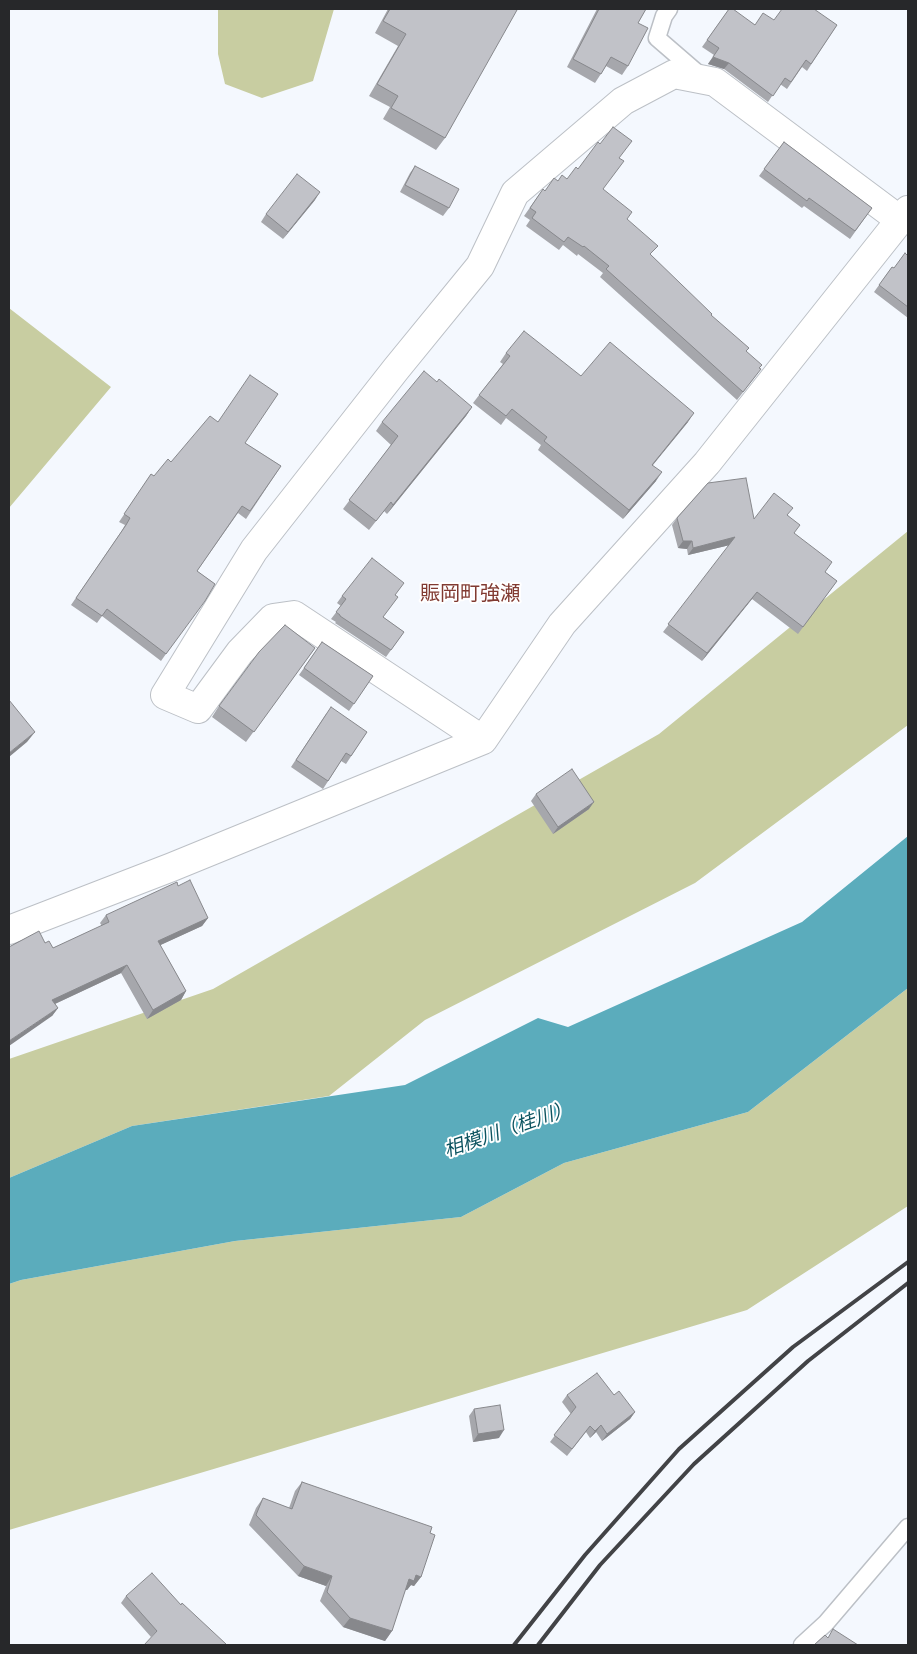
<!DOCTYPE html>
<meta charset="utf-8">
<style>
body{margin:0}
#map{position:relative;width:917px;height:1654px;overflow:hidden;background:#f4f8fe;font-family:"Fira Sans",sans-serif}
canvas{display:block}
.frame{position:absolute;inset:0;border:10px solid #27282a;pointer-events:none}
</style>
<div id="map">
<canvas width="917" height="1654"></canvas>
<div class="frame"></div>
</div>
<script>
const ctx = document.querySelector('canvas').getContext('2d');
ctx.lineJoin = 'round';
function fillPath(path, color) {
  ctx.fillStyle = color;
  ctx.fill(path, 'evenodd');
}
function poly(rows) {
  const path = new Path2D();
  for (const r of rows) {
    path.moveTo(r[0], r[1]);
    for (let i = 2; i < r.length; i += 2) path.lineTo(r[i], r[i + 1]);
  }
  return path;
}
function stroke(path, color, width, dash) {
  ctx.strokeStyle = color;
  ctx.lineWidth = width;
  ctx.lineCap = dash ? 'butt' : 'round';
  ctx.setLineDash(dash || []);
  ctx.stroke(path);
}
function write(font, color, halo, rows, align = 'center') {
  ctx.font = font + ' "Fira Sans","Noto Sans JP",sans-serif';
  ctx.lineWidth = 4;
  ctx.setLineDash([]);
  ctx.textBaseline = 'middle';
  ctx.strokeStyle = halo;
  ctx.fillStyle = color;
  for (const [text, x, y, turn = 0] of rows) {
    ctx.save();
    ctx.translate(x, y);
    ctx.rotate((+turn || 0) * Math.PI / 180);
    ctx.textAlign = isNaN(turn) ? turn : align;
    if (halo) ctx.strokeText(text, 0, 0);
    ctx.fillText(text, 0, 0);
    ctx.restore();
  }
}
const green = poly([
 [218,9,334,9,313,81,262,98,225,84,218,54],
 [9,308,111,387,9,508],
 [908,531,908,725,695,883,425,1020,329,1096,132,1126,9,1178,9,1059,213,989,659,734],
 [908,988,908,1206,747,1310,9,1530,9,1284,21,1280,235,1241,461,1217,564,1163,748,1112]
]);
const water = poly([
 [908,836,908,988,748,1112,564,1163,461,1217,235,1241,21,1280,9,1284,9,1178,132,1126,405,1085,538,1018,568,1027,802,922]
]);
const service = poly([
 [669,9,664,16,657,38,701,76],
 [802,1645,826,1623,908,1527]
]);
const minor = poly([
 [483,740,294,615,273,618,240,652,198,709,165,695,254,550,396,369,480,266,515,193,623,101,674,74,715,82,900,220],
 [9,930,172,867,483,740,562,624,707,463,908,210]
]);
const rail = poly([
 [514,1645,585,1555,679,1449,793,1347,908,1262],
 [538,1645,600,1565,694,1464,808,1361,908,1283]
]);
const wall = poly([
 [388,9,515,9,445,138,436,150,383,119,390,107,369,96,398,46,375,33],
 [597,9,646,9,638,23,628,66,622,75,606,66,595,83,567,67],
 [729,9,755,25,774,20,837,25,807,71,802,67,787,89,780,84,768,102,724,69,708,64,714,55,702,47],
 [784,142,872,208,850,239,804,206,802,208,759,176],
 [620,158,603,189,627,220,651,255,746,351,760,368,755,377,737,400,600,277,603,273,578,254,577,256,563,245,559,250,526,226,530,220,524,216,543,189,545,191,558,181,567,179,578,169],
 [415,166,449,208,443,216,400,192,410,173],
 [315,200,283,239,261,222,266,214],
 [908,256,908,318,874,292,892,267,894,268],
 [506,353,581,376,688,422,653,465,656,481,623,519,538,450,541,445,506,418,501,425,473,403,503,364,500,362],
 [437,382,472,407,466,416,387,514,384,511,369,530,343,509,391,445,376,431,382,422],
 [218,422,245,443,281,466,246,519,238,513,197,571,215,584,161,661,102,616,97,623,71,605,121,532,125,525,119,522,151,474,154,476],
 [788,515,794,533,825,572,837,581,798,634,752,599,702,661,663,632,730,545,688,555,687,549,678,548,672,525,677,518,754,519],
 [396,595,383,617,404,632,386,657,335,623,336,622,331,619,341,606,337,603,342,596],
 [322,642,373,676,349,711,299,675],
 [315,648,246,742,212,717,219,706],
 [326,714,367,732,346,764,341,761,323,789,291,767],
 [536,794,589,809,553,834,531,801],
 [178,886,208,918,202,926,160,945,186,991,181,1000,147,1019,121,973,55,1004,58,1008,52,1016,45,943,53,948,102,926,100,923,106,915],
 [567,1395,614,1395,635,1412,630,1419,602,1441,596,1432,590,1438,586,1432,567,1456,550,1442,571,1414,562,1402],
 [474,1409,499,1438,473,1442,469,1416],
 [302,1482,430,1533,421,1577,414,1586,411,1585,407,1590,405,1590,392,1631,385,1641,343,1627,320,1601,326,1586,298,1576,249,1525,256,1508,263,1498,289,1508,295,1491],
 [126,1596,181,1605,151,1637,121,1603]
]);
const shadedWall = poly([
 [713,57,729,63,724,69,708,64],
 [320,192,315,200,283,239,288,232],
 [472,407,466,416,387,514,393,505],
 [694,413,688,422,646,473,652,465],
 [662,472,656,481,623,519,629,510],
 [735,537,730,545,688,555,693,548],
 [683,541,692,541,687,549,678,548],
 [757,592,752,599,702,661,707,653],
 [35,732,27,742,9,757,9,753],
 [594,802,589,809,553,834,558,827],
 [208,918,202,926,152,949,158,941],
 [127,965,121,973,46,1008,52,1000],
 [186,991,181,1000,147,1019,153,1010],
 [58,1008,52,1016,9,1046,9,1041],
 [635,1412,630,1419,602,1441,607,1434],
 [601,1425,596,1432,590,1438,595,1431],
 [504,1430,499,1438,473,1442,478,1434],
 [304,1566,332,1576,326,1586,298,1576],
 [416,1575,421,1577,414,1586,411,1585,407,1590,402,1589,409,1579],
 [350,1618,392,1631,385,1641,343,1627]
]);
const building = poly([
 [390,9,515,9,517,10,445,138,391,108,398,96,377,84,406,34,383,21,390,9],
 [599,9,646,9,638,23,648,28,628,66,611,57,601,74,573,59,599,9],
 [729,9,733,9,755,25,763,13,774,20,782,9,814,9,837,25,811,64,806,60,791,82,785,78,773,96,729,63,713,57,719,48,707,40,729,9],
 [613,127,632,141,619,158,624,161,603,189,632,212,627,219,658,246,650,254,712,314,711,315,749,348,746,351,762,365,759,368,761,369,743,392,606,269,609,266,584,246,583,247,568,237,564,242,532,218,536,212,530,208,543,189,545,191,554,178,558,181,562,175,567,179,576,167,578,169,598,142,600,144,613,127],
 [784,142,872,208,855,231,809,198,807,201,764,169,784,142],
 [415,166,459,189,449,208,405,185,415,166],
 [297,174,320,192,288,232,266,214,297,174],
 [905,253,908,256,908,307,879,285,892,267,894,268,905,253],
 [524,331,581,376,610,342,694,413,652,465,662,472,629,510,544,441,547,437,512,409,506,416,479,395,510,356,506,353,524,331],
 [424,371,437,382,439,379,472,407,393,505,391,502,376,521,349,500,398,436,382,422,424,371],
 [250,375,278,394,245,443,281,466,250,511,242,506,197,571,215,584,205,601,166,654,107,609,102,616,76,598,126,525,130,518,124,514,151,474,154,476,168,459,171,462,210,416,218,422,250,375],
 [746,478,754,519,774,493,793,508,787,515,800,525,794,533,832,562,825,572,837,581,803,627,757,592,707,653,668,624,735,537,693,548,692,541,683,541,677,518,708,483,746,478],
 [372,558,404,583,395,595,398,597,383,617,404,632,391,650,340,616,340,615,336,612,346,599,342,596,372,558],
 [285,625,315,648,254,732,219,706,259,652,285,625],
 [322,642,373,676,354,704,304,668,322,642],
 [9,700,35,732,9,753,9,700],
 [331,707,367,732,351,756,346,753,328,781,296,760,331,707],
 [572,769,594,802,558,827,536,794,572,769],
 [190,880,208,918,158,941,186,991,153,1010,127,965,52,1000,58,1008,9,1041,9,947,39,931,45,943,49,941,53,948,109,922,106,915,177,882,178,886,190,880],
 [597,1373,614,1395,619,1391,635,1412,607,1434,601,1425,595,1431,590,1426,572,1449,554,1435,576,1407,567,1395,597,1373],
 [500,1405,504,1430,478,1434,474,1409,500,1405],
 [302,1482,432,1527,430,1533,435,1535,421,1577,416,1575,414,1581,409,1579,392,1631,350,1618,327,1592,332,1576,304,1566,256,1515,263,1498,292,1509,302,1482],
 [152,1573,181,1605,182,1603,226,1644,225,1645,144,1645,157,1631,126,1596,152,1573],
 [833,1629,858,1645,814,1645,825,1635,828,1638,833,1629]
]);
const waterNames = [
 ["相模川（桂川）",508,1130,-19]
];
const quarterNames = [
 ["賑岡町強瀬",470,594]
];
fillPath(green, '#c8cda1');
fillPath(water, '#5bacbc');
stroke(service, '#bcc0c6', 19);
stroke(minor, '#bcc0c6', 30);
stroke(service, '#fff', 16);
stroke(minor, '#fff', 28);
stroke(rail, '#424346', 4);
fillPath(wall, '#a6a7ac');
fillPath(shadedWall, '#87888c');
fillPath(building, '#c1c2c8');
stroke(building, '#87888c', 1);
write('italic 19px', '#0d5460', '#fff', waterNames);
write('20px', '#813a31', '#fff', quarterNames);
</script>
